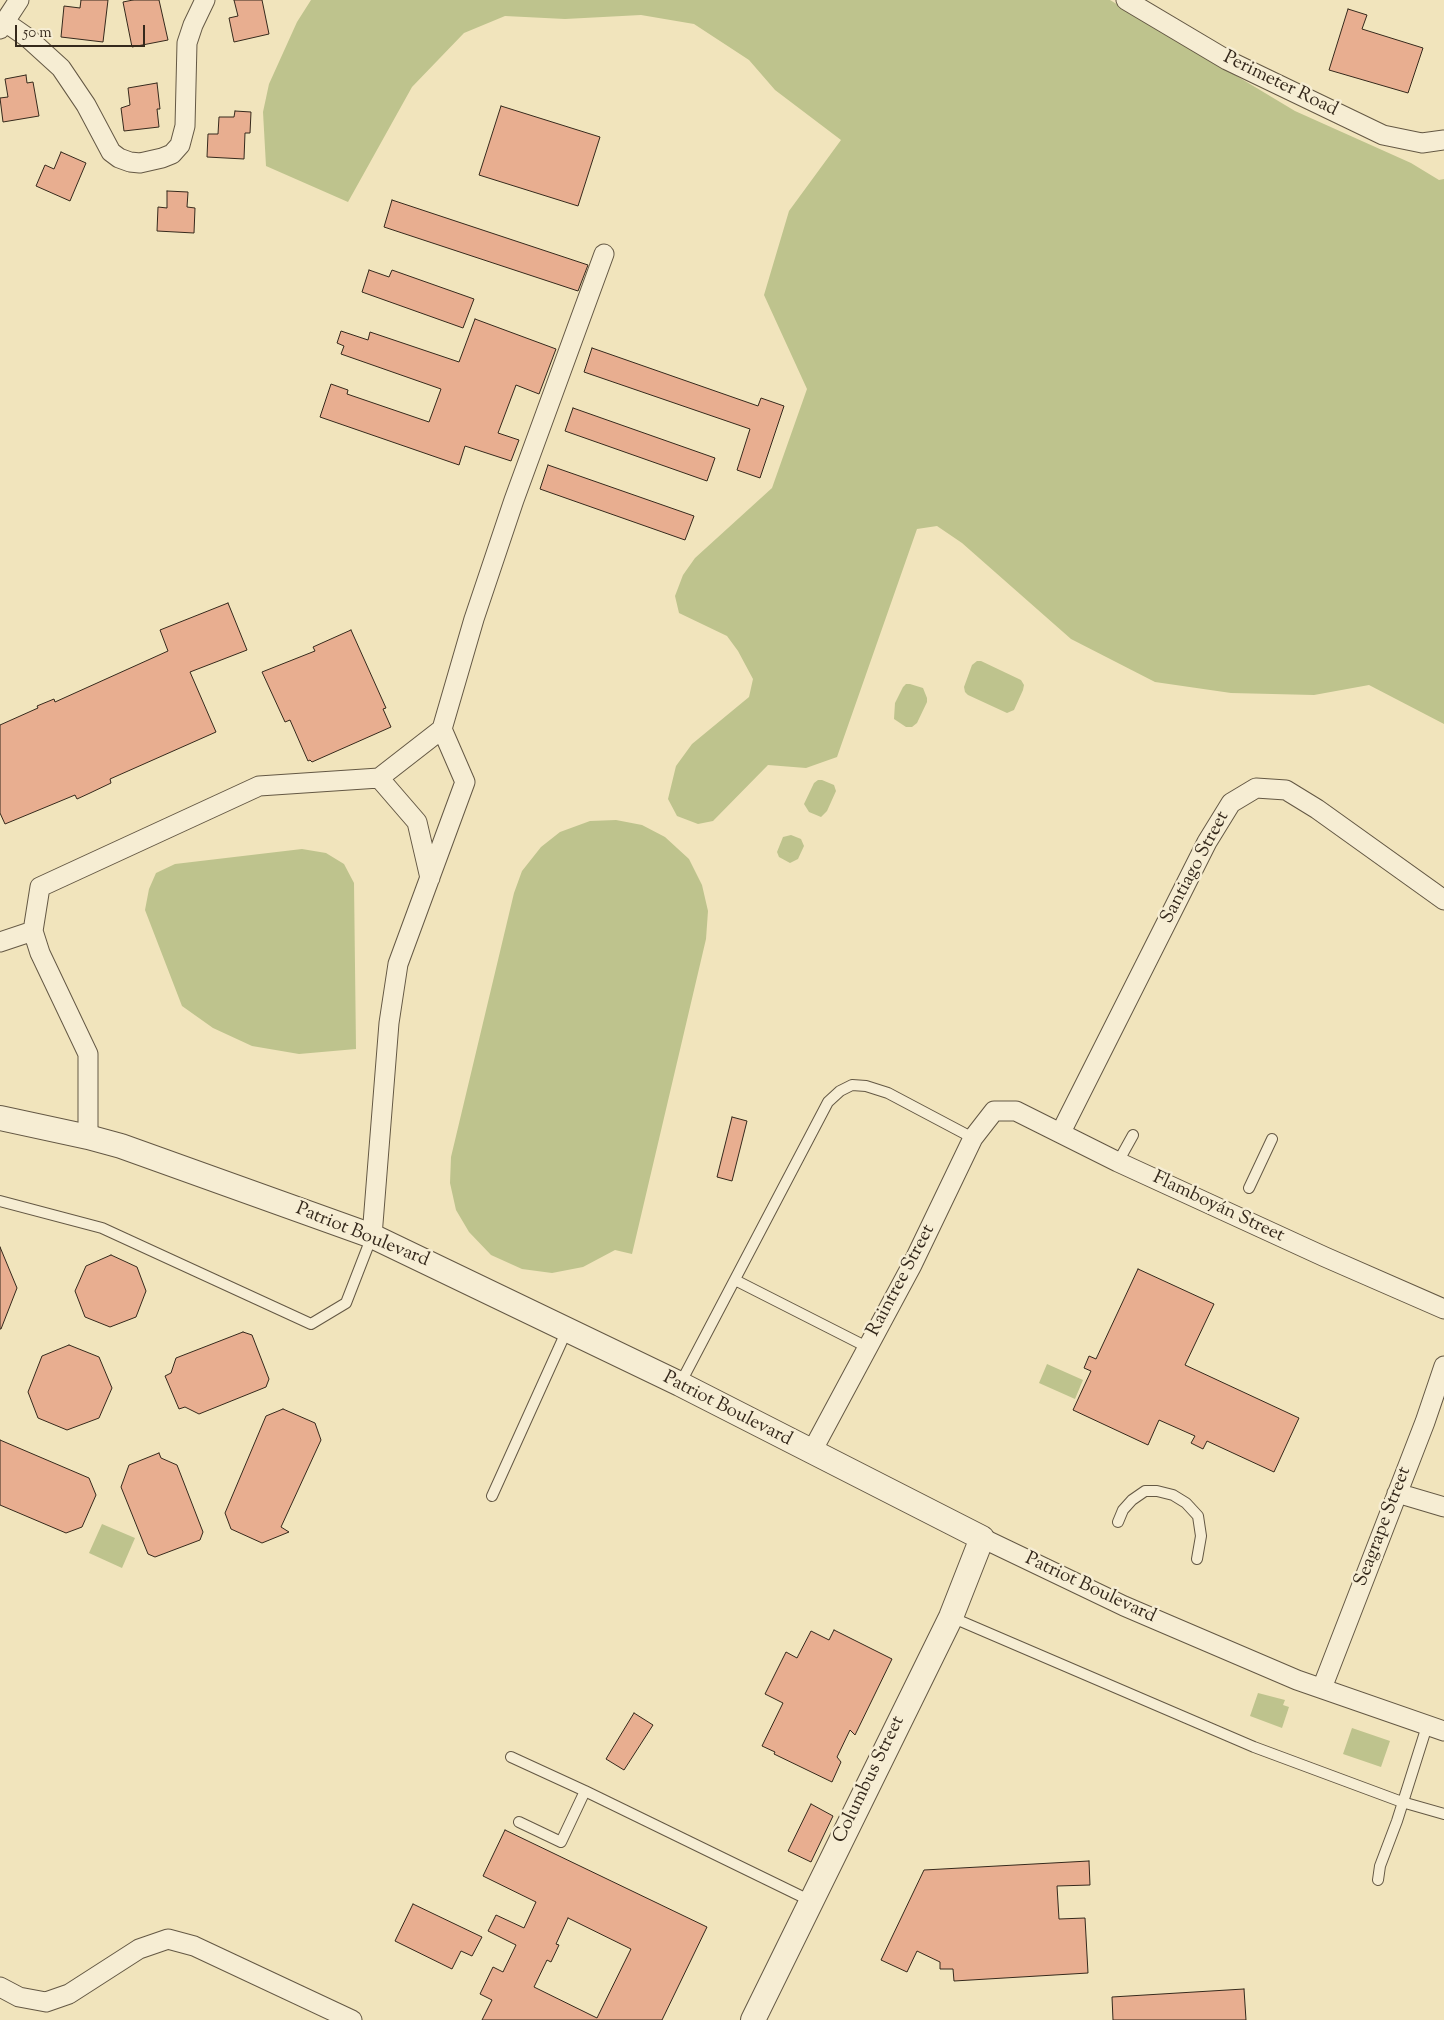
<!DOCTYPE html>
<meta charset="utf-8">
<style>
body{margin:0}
#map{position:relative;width:1444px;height:2020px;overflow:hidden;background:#f1e4bc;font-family:"Sorts Mill Goudy",serif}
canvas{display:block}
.scale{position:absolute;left:15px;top:25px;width:130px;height:22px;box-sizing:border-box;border:2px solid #35291c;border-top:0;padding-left:6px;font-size:15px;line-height:18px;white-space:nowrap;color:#35291c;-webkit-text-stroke:4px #f6edd3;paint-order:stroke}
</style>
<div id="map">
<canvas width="1444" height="2020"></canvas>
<div class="scale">50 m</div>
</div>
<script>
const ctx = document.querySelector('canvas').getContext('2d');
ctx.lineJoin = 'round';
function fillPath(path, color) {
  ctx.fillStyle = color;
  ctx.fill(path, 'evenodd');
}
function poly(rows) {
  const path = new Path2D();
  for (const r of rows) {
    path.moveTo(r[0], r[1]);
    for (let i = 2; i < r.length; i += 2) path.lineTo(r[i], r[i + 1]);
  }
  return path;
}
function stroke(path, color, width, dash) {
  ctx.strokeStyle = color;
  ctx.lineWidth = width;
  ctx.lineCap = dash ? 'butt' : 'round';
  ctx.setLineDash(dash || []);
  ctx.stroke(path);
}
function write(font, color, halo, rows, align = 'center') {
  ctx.font = font + ' "Sorts Mill Goudy",serif';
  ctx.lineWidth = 5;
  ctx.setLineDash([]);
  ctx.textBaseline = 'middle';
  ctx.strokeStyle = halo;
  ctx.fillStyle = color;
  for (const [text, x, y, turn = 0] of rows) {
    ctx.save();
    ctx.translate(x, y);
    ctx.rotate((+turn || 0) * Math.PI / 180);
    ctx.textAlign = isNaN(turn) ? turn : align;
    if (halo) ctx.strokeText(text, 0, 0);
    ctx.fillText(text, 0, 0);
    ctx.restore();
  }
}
const green = poly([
 [311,0,1110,0,1295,111,1411,163,1439,180,1444,179,1444,724,1369,685,1314,695,1231,693,1155,682,1071,639,962,543,937,526,917,529,837,757,806,768,768,765,713,821,698,824,677,816,668,799,676,766,692,744,749,697,753,679,738,651,727,636,679,613,675,596,683,575,695,558,772,488,807,389,764,295,789,211,841,140,775,90,749,60,694,24,641,15,565,19,505,16,464,33,412,87,348,202,266,166,263,112,269,84,297,22],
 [977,661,981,661,1021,680,1024,685,1023,690,1014,710,1007,713,968,695,965,692,964,687,972,665],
 [906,684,910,684,923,688,927,698,927,702,917,723,912,727,906,727,894,719,895,703,903,687],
 [818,780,822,780,834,785,836,791,827,811,821,817,809,812,804,804,814,783],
 [616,820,642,825,665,837,689,859,702,885,708,911,706,939,632,1254,615,1250,583,1267,552,1273,522,1269,491,1255,469,1232,456,1210,450,1183,451,1157,514,893,522,871,541,847,560,832,590,821],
 [791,835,801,839,804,846,798,859,790,863,779,857,777,852,783,837],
 [302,849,326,853,344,864,354,883,356,1049,299,1054,252,1046,213,1028,182,1006,145,910,149,889,156,873,175,864],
 [1047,1364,1083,1380,1075,1399,1039,1383],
 [102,1524,135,1538,122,1568,89,1553],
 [1258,1693,1285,1700,1283,1705,1289,1707,1282,1728,1250,1716],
 [1352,1728,1390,1741,1381,1767,1343,1754]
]);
const building = poly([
 [81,0,108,0,103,42,61,37,64,6,80,8,81,0],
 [133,0,159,0,168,40,132,47,123,2,133,0],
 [234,0,262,0,269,34,234,42,229,18,238,16,234,0],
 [1348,9,1367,15,1362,29,1423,48,1408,93,1329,70,1348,9],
 [26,75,27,83,33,82,39,116,3,122,0,98,8,97,5,79,26,75],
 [157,83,160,109,157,109,159,127,124,131,121,108,130,105,128,88,157,83],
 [501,106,600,137,578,206,479,175,501,106],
 [235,111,251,112,250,133,245,133,244,159,207,157,208,134,218,134,219,117,234,117,235,111],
 [61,152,86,163,70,201,36,186,45,165,54,169,61,152],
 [167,191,188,192,187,207,195,208,194,233,157,231,158,207,167,208,167,191],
 [392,200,588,265,578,291,384,227,392,200],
 [369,270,389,277,392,270,474,299,463,328,362,292,369,270],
 [475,319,556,349,539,394,516,385,498,433,519,440,511,461,465,446,459,465,320,417,331,384,348,390,347,394,429,422,441,389,341,354,344,346,337,343,341,331,368,340,370,332,459,362,475,319],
 [592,348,758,406,761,398,784,406,760,478,737,470,750,429,584,372,592,348],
 [573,408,715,458,707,481,565,431,573,408],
 [548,465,694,516,685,540,540,489,548,465],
 [228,603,247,650,190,672,216,732,110,779,111,783,90,793,77,799,75,795,5,824,0,813,0,725,38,708,37,706,54,699,55,702,168,651,160,630,228,603],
 [351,630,386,708,383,709,391,727,312,762,310,760,308,761,290,720,285,722,262,672,315,651,313,647,351,630],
 [732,1117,747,1121,732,1181,717,1177,732,1117],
 [0,1247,17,1288,1,1329,0,1329,0,1247],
 [111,1255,137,1267,146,1291,136,1317,110,1327,85,1317,75,1291,86,1266,111,1255],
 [1138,1269,1214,1304,1185,1365,1299,1418,1274,1472,1207,1441,1203,1449,1191,1443,1195,1436,1159,1420,1148,1445,1073,1410,1091,1371,1084,1368,1089,1356,1096,1359,1138,1269],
 [243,1332,252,1335,269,1379,266,1387,199,1414,185,1407,179,1409,165,1376,171,1373,176,1358,243,1332],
 [69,1345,99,1357,112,1388,99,1418,67,1430,38,1418,28,1392,42,1356,69,1345],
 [283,1409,315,1423,321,1440,281,1527,289,1532,262,1543,231,1529,225,1513,266,1416,283,1409],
 [0,1440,89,1478,96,1495,82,1527,66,1533,0,1505,0,1440],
 [159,1453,161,1458,177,1465,203,1532,200,1540,155,1557,148,1554,121,1487,129,1465,159,1453],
 [834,1630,892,1659,855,1735,850,1730,837,1757,841,1762,832,1782,774,1754,775,1752,762,1746,783,1703,765,1694,786,1652,797,1658,811,1631,829,1640,834,1630],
 [634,1713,653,1725,624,1770,606,1759,634,1713],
 [811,1804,833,1816,811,1862,788,1851,811,1804],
 [505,1830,707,1927,662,2020,482,2020,492,2000,480,1994,493,1967,503,1972,516,1945,488,1931,496,1915,524,1928,536,1902,483,1876,505,1830],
 [568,1918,631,1949,597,2018,534,1987,547,1960,551,1962,559,1945,556,1944,568,1918],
 [1089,1861,1090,1885,1057,1886,1059,1919,1085,1918,1088,1973,954,1981,953,1969,940,1969,940,1962,917,1951,907,1972,881,1960,924,1870,1089,1861],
 [413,1904,482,1937,472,1956,461,1951,452,1969,395,1941,413,1904],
 [1244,1989,1246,2020,1113,2020,1112,1997,1244,1989]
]);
const service = poly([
 [1118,1162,1133,1135],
 [1249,1188,1272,1139],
 [0,1201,102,1228,311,1324,346,1303,372,1236],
 [735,1280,867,1347],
 [680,1384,828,1102,840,1091,852,1085,866,1086,888,1093,973,1138],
 [492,1496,567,1330],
 [1118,1522,1123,1510,1132,1500,1145,1491,1157,1491,1173,1495,1186,1503,1198,1516,1201,1536,1197,1559],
 [951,1617,1254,1747,1402,1802,1444,1814],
 [511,1757,585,1791,811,1901],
 [519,1822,561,1842,585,1791],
 [1378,1880,1380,1866,1397,1821,1427,1726]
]);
const minor = poly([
 [1126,0,1227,60,1383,135,1422,143,1444,140],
 [5,22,28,38,61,68,86,105,111,152,119,158,130,162,140,163,162,158,172,154,180,145,185,126,187,43,193,25,205,0],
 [0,29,19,0],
 [379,778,417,822,430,878],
 [0,942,33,931],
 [1061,1132,1207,842,1231,803,1256,788,1286,790,1317,809,1444,900],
 [88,1137,88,1054,40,953,33,931,40,887,259,786,379,778,442,729,474,619,514,500,604,254],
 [372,1236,389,1023,398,964,465,782,442,729],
 [811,1453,912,1265,973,1138,994,1111,1016,1111,1118,1162,1325,1257,1444,1309],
 [1397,1493,1444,1507],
 [982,1538,1124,1606,1297,1680,1444,1731],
 [1322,1688,1425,1422,1444,1366],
 [0,1987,19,1997,46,2002,69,1994,139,1949,168,1939,194,1946,352,2020]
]);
const tertiary = poly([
 [0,1118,88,1137,121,1146,372,1236,680,1384,982,1538,951,1617,753,2020]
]);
const streetNames = [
 ["Perimeter Road",1280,85,26],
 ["Santiago Street",1196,868,-62],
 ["Flamboyán Street",1218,1208,25],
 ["Patriot Boulevard",362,1236,22],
 ["Raintree Street",902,1281,-62],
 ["Patriot Boulevard",727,1410,27],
 ["Seagrape Street",1384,1527,-69],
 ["Patriot Boulevard",1090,1589,25],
 ["Columbus Street",870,1780,-64]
];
fillPath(green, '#bec38d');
fillPath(building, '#e8ae90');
stroke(building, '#35291c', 1);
stroke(service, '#645844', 12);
stroke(minor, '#645844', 21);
stroke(tertiary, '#645844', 26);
stroke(service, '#f6edd3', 10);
stroke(minor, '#f6edd3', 19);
stroke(tertiary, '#f6edd3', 24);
write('19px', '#35291c', '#f6edd3', streetNames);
</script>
